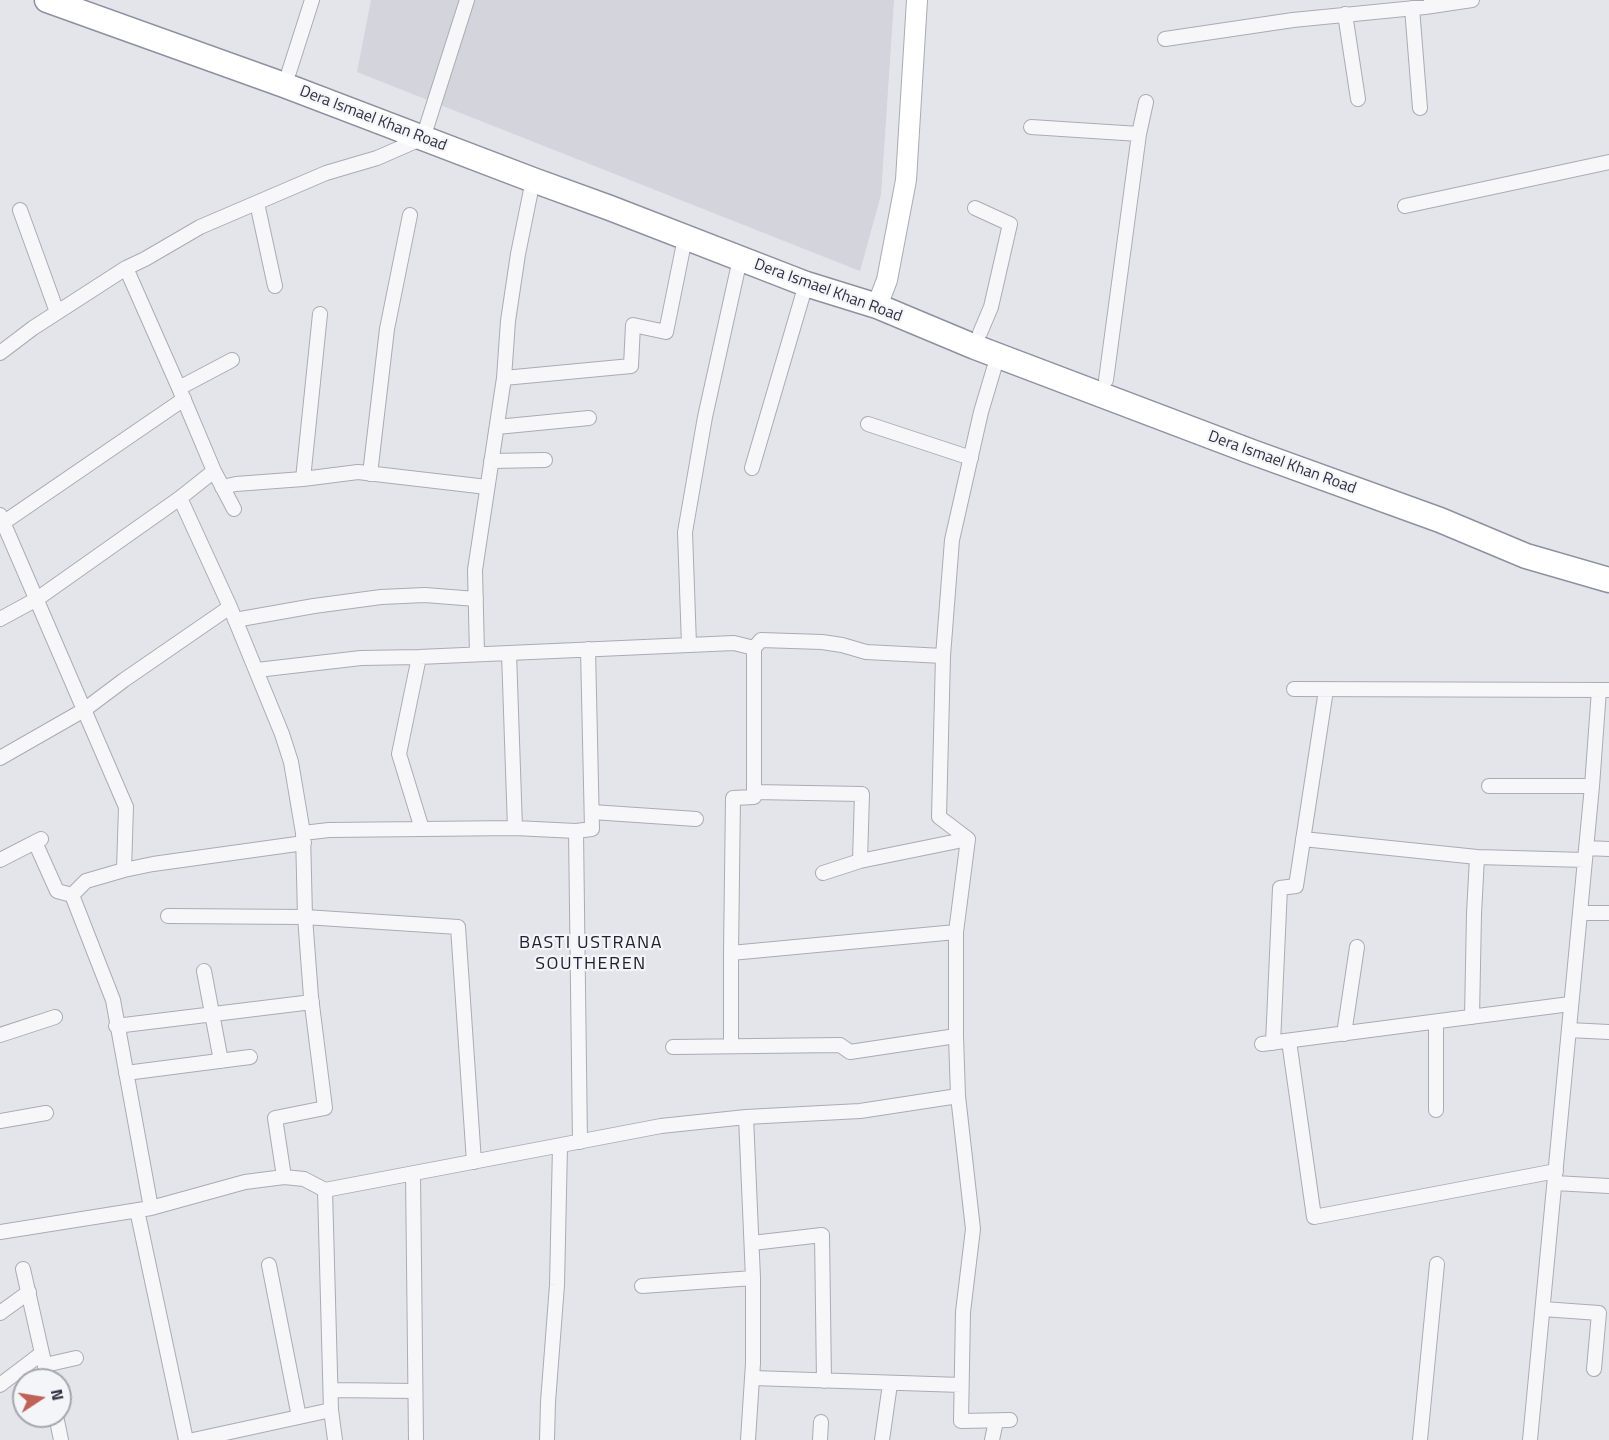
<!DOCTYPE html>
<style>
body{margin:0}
#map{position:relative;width:1609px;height:1440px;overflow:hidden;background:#e4e5ea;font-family:"Titillium Web",sans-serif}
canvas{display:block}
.north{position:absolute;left:12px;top:1368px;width:60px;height:60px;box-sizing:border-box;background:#f4f5f8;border:2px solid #a5a6af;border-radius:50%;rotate:78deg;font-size:16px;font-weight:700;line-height:24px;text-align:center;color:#2e3041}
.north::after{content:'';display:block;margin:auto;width:21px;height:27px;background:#c06158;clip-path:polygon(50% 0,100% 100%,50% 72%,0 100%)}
</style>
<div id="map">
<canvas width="1609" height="1440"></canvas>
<div class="north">N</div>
</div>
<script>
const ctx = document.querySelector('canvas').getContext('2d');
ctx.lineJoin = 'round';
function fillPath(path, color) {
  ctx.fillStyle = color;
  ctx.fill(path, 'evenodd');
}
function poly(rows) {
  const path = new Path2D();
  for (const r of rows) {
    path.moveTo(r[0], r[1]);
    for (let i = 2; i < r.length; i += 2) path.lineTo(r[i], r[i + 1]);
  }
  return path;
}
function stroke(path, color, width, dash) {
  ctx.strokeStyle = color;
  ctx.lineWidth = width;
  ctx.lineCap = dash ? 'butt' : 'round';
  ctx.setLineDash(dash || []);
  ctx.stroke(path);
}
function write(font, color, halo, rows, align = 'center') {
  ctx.font = font + ' "Titillium Web",sans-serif';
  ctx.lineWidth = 4.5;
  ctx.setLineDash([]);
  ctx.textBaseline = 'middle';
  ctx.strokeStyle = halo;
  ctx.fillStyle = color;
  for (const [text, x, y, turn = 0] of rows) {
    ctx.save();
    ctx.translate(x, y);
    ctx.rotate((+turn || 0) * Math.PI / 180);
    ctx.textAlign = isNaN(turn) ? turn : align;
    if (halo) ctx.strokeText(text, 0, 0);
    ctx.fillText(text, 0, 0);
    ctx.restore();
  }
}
const built = poly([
 [371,0,894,0,881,195,860,271,357,72]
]);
const street = poly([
 [1412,8,1420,108],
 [1345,14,1358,99],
 [1165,39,1293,20,1425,7,1472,0],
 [289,72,312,0],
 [1031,127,1139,134],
 [257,203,275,286],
 [1405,206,1609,162],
 [975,208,1010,224,991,307,980,333],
 [20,210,57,312],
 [126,268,179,388,214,471,234,509],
 [0,353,33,328,126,268,145,259,200,227,326,173,377,158,423,138,467,0],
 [504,378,631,366,633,325,666,332,685,238],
 [1106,380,1139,134,1146,102],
 [179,388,232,360],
 [868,424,971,458],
 [497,427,589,418],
 [491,461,545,460],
 [752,468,806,284],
 [370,474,387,329,410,215],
 [303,479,320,314],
 [222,487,236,484,303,479,358,472,487,487],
 [180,498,214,471],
 [0,515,126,807,124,870],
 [0,525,184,399],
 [0,619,37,599,180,498,230,607,282,734,291,762,303,833,305,917,311,997,325,1108,275,1118,284,1177],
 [235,620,314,606,381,597,425,595,476,599],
 [689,645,685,532,705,417,740,259],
 [509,653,515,828],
 [477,654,475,570,504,378,508,321,518,254,533,180],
 [943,656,952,540,981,412,998,355],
 [419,657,399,754,422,829],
 [257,670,361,658,419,657,734,643,754,648,761,640,822,642,842,645,866,652,943,656,939,817,968,839,956,932,956,1036,958,1096],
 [1294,689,1609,690],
 [0,758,84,710,124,680,230,607],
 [1489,786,1592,786],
 [754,792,862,794,860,861],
 [592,812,696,819],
 [576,831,580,1142],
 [303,833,329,830,515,828,576,831,592,829,588,649],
 [1303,839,1477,857,1585,860],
 [35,842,57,891,72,895],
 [1586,848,1609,849],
 [0,860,41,839],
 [823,873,860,861,968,839],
 [1580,913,1609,913],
 [168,916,305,917,458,927,474,1162],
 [731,953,733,798,754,797,754,648],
 [204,971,221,1061],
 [1472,1017,1474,914,1477,857],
 [116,1026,312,1002],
 [1569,1030,1609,1032],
 [1344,1034,1357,947],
 [0,1035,55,1017],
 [1289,1041,1314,1217,1556,1171],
 [1273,1043,1280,888,1296,886,1326,690],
 [1262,1044,1570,1004],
 [731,1046,731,953,956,932],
 [673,1047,840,1045,850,1052,956,1036],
 [126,1073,250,1057],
 [1436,1110,1436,1022],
 [746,1117,753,1278,753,1363,748,1440],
 [0,1121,46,1113],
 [413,1174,416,1440],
 [1555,1183,1609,1186],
 [325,1190,331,1410,335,1440],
 [151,1208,113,1000,72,895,86,881,124,870,153,864,304,843],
 [137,1210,186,1440],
 [0,1232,151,1208,245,1182,284,1177,304,1179,325,1190,661,1126,746,1117,860,1111,958,1096,973,1229,963,1312,961,1421,1010,1420],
 [752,1243,822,1235,824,1381],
 [269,1265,299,1417],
 [23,1269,48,1380],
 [642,1286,753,1278],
 [1543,1309,1599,1313,1594,1369],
 [0,1313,29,1292],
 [45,1365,76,1358],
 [753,1378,961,1385],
 [0,1385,42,1353],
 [331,1390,415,1391],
 [56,1416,61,1440],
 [193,1440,331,1410],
 [547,1440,548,1402,557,1285,560,1146],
 [820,1440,821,1422],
 [882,1440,890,1384],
 [992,1440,996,1421],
 [1420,1440,1437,1264],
 [1530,1440,1592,786,1599,690]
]);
const secondary = poly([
 [877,306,887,280,906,180,917,0]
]);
const highway = poly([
 [47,0,284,85,533,180,610,208,806,284,877,306,975,347,1252,452,1440,520,1526,556,1609,580]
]);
const streetNames = [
 ["Dera Ismael Khan Road",373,119,21],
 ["Dera Ismael Khan Road",828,291,20],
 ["Dera Ismael Khan Road",1282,463,20]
];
const neighbourhoodNames = [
 ["BASTI USTRANA",591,944],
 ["SOUTHEREN",591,965]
];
fillPath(built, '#d3d4dc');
stroke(street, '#aaabb4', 16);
stroke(secondary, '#aaabb4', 22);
stroke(highway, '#8d90a0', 27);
stroke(street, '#f7f7f9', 14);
stroke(secondary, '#fff', 20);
stroke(highway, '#fff', 24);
write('16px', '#2e3041', '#f4f5f8', streetNames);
ctx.letterSpacing = '1.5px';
write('18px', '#202132', '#f4f5f8', neighbourhoodNames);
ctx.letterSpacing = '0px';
</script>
